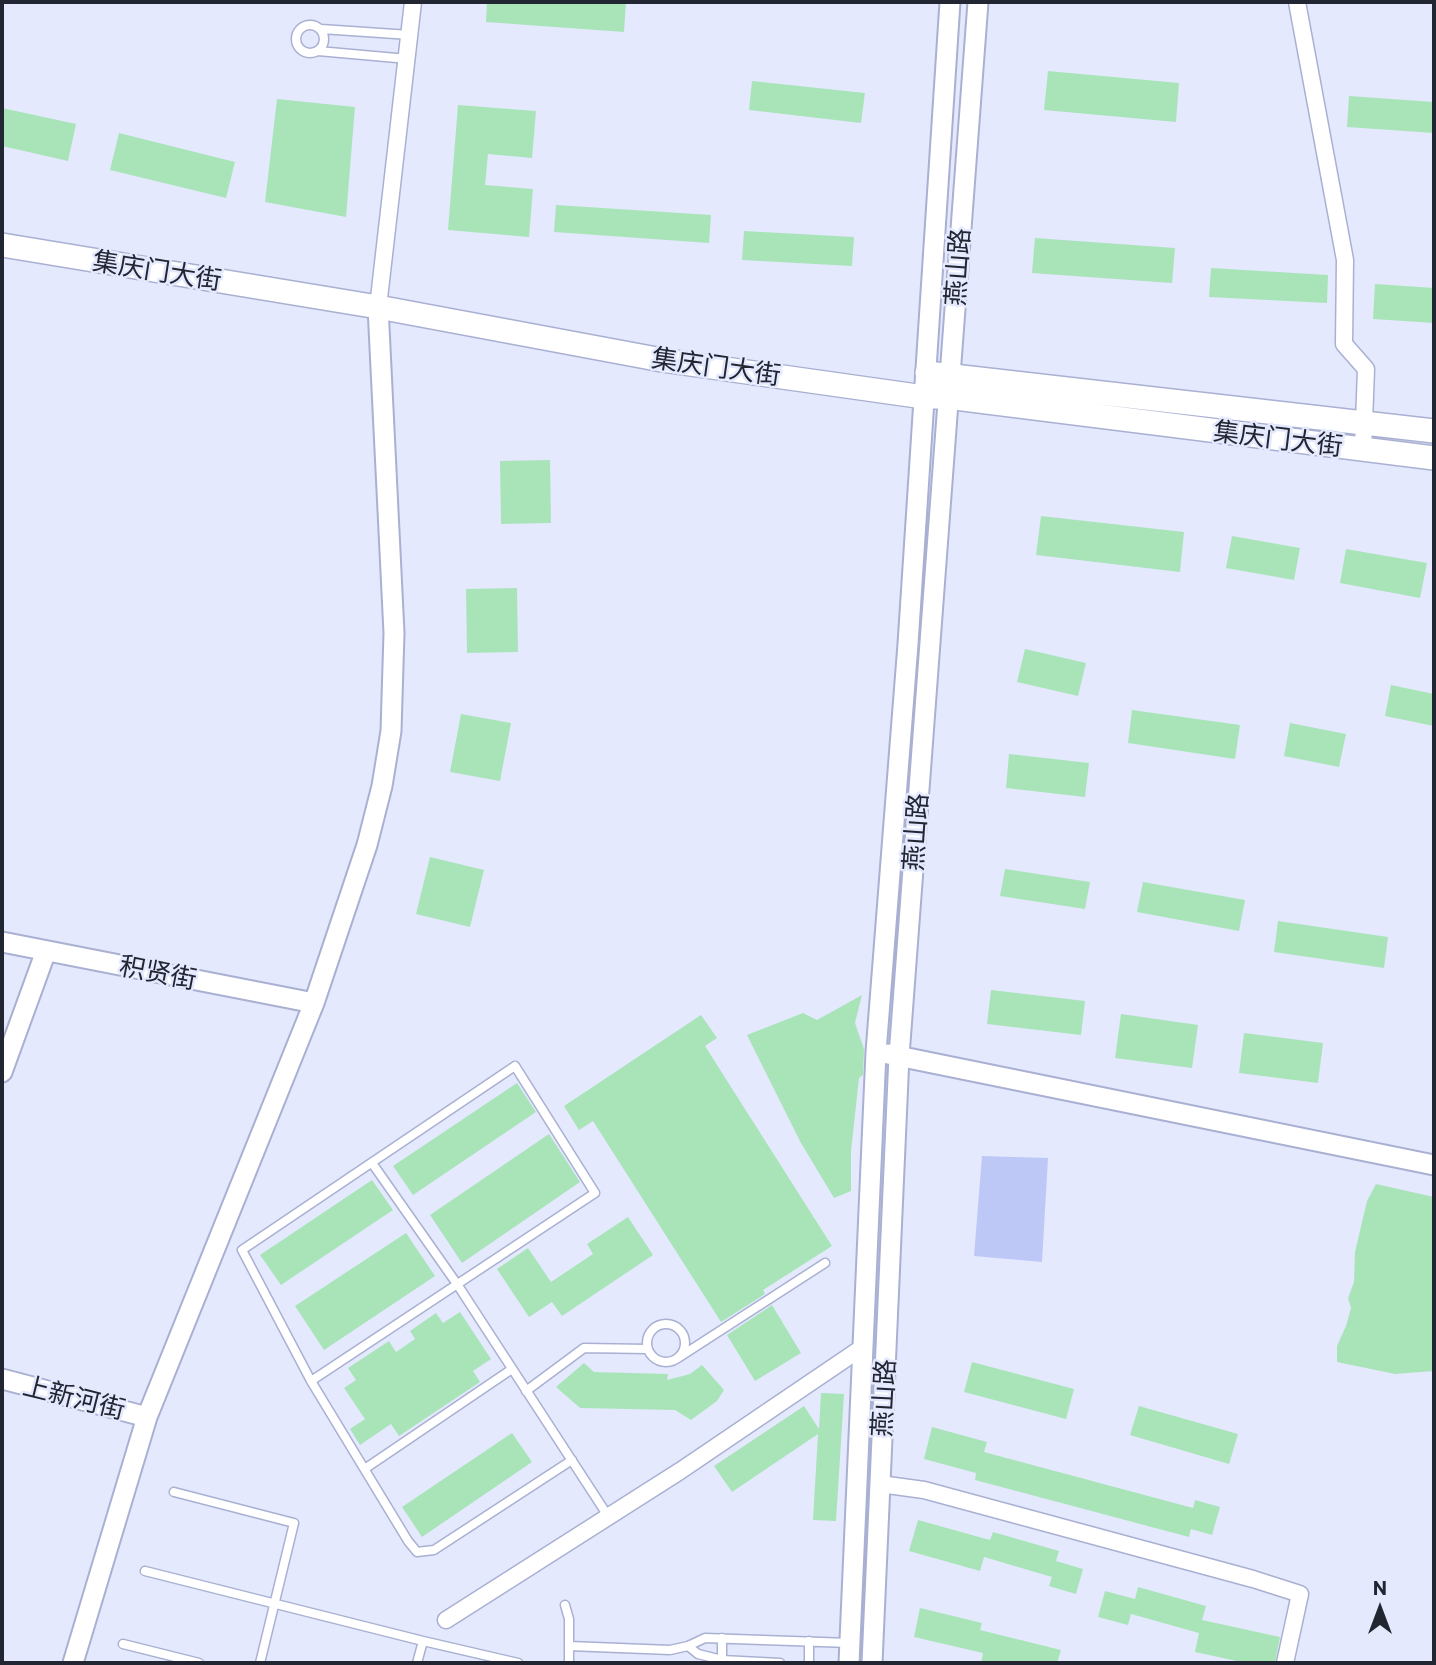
<!DOCTYPE html>
<meta charset="utf-8">
<style>
body{margin:0}
#map{position:relative;width:1436px;height:1665px;overflow:hidden;background:#e4e9fe;font-family:Commissioner,sans-serif}
canvas{display:block}
.frame{position:absolute;inset:0;border:4px solid #222532;pointer-events:none}
.north{position:absolute;left:1345px;top:1574px;width:70px;height:70px;-webkit-text-stroke:5px #e4e9fe;paint-order:stroke;rotate:0deg;font-size:19px;font-weight:700;line-height:28px;text-align:center;color:#222532}
.north::after{content:'';display:block;margin:auto;width:24px;height:32px;background:#222532;clip-path:polygon(50% 0,100% 100%,50% 72%,0 100%)}
</style>
<div id="map">
<canvas width="1436" height="1665"></canvas>
<div class="frame"></div>
<div class="north">N</div>
</div>
<script>
const ctx = document.querySelector('canvas').getContext('2d');
ctx.lineJoin = 'round';
function fillPath(path, color) {
  ctx.fillStyle = color;
  ctx.fill(path, 'evenodd');
}
function poly(rows) {
  const path = new Path2D();
  for (const r of rows) {
    if (r.length === 3) {
      path.moveTo(r[0] + r[2], r[1]);
      path.arc(r[0], r[1], r[2], 0, 2 * Math.PI);
      continue;
    }
    path.moveTo(r[0], r[1]);
    for (let i = 2; i < r.length; i += 2) path.lineTo(r[i], r[i + 1]);
  }
  return path;
}
function stroke(path, color, width, dash) {
  ctx.strokeStyle = color;
  ctx.lineWidth = width;
  ctx.lineCap = dash ? 'butt' : 'round';
  ctx.setLineDash(dash || []);
  ctx.stroke(path);
}
function write(font, color, halo, rows, align = 'center') {
  ctx.font = font + ' Commissioner,"Noto Sans SC",sans-serif';
  ctx.lineWidth = 5;
  ctx.setLineDash([]);
  ctx.textBaseline = 'middle';
  ctx.strokeStyle = halo;
  ctx.fillStyle = color;
  for (const [text, x, y, turn = 0] of rows) {
    ctx.save();
    ctx.translate(x, y);
    ctx.rotate((+turn || 0) * Math.PI / 180);
    ctx.textAlign = isNaN(turn) ? turn : align;
    if (halo) ctx.strokeText(text, 0, 0);
    ctx.fillText(text, 0, 0);
    ctx.restore();
  }
}
const green = poly([
 [982,1156,1048,1158,1042,1262,974,1256]
]);
const building = poly([
 [487,2,626,2,624,32,486,22],
 [1048,71,1179,83,1176,122,1044,110],
 [752,81,865,93,861,123,749,110],
 [1349,96,1434,102,1434,133,1347,127],
 [277,99,355,107,346,217,265,202],
 [458,105,536,111,532,158,488,154,485,185,533,189,529,237,448,230],
 [2,108,76,124,68,161,2,146],
 [119,133,235,162,226,198,110,170],
 [556,205,711,215,709,243,554,232],
 [744,231,854,237,852,266,742,260],
 [1035,238,1175,248,1172,283,1032,273],
 [1211,268,1328,275,1327,303,1209,297],
 [1375,284,1434,288,1434,323,1373,319],
 [550,460,551,523,501,524,500,461],
 [1041,516,1184,532,1180,572,1036,555],
 [1232,536,1300,548,1294,580,1226,568],
 [1346,549,1427,563,1420,598,1340,583],
 [517,588,518,652,467,653,466,589],
 [1025,649,1086,663,1078,696,1017,682],
 [1391,685,1434,694,1434,726,1385,716],
 [1132,710,1240,725,1235,759,1128,743],
 [461,714,511,723,500,781,450,772],
 [1290,723,1346,734,1339,767,1284,756],
 [1009,754,1089,763,1085,797,1006,788],
 [430,857,484,870,470,927,416,914],
 [1005,869,1090,882,1085,909,1000,896],
 [1143,882,1245,900,1239,931,1137,912],
 [1278,921,1388,937,1384,968,1274,952],
 [991,990,1085,1001,1081,1035,987,1024],
 [862,995,855,1023,864,1049,863,1075,859,1078,851,1151,851,1191,834,1198,801,1143,747,1035,803,1013,817,1020],
 [1121,1014,1198,1025,1192,1068,1115,1058],
 [701,1015,717,1038,705,1046,832,1246,763,1290,765,1294,721,1322,593,1121,579,1130,564,1106],
 [1244,1033,1323,1043,1318,1083,1239,1073],
 [517,1083,536,1112,413,1195,393,1166],
 [549,1134,580,1182,462,1263,430,1215],
 [372,1180,393,1210,281,1285,260,1255],
 [1376,1184,1434,1197,1434,1371,1395,1374,1337,1362,1337,1346,1346,1326,1351,1308,1348,1298,1354,1282,1355,1252,1367,1201],
 [628,1217,653,1255,562,1316,552,1302,529,1317,497,1269,528,1248,551,1282,593,1254,587,1244],
 [406,1233,435,1276,324,1350,295,1306],
 [772,1305,801,1353,755,1381,727,1335],
 [460,1312,491,1359,473,1371,480,1382,399,1436,391,1424,360,1445,350,1429,365,1419,344,1388,356,1380,348,1368,389,1341,396,1352,415,1339,410,1331,436,1313,443,1323],
 [972,1362,1074,1389,1066,1419,964,1392],
 [584,1363,594,1372,668,1374,667,1380,690,1374,702,1365,724,1390,717,1401,691,1420,675,1410,580,1408,556,1387],
 [821,1393,844,1394,836,1521,813,1520,818,1434,732,1492,714,1466,804,1406,819,1429],
 [1139,1406,1238,1434,1229,1464,1130,1435],
 [932,1427,987,1442,984,1452,1193,1508,1195,1500,1220,1507,1212,1535,1191,1529,1189,1537,975,1480,976,1473,924,1459],
 [512,1433,532,1462,422,1537,402,1507],
 [918,1520,990,1540,993,1532,1059,1551,1056,1561,1083,1569,1076,1594,1049,1586,1052,1577,984,1557,980,1571,909,1551],
 [1138,1587,1206,1606,1202,1620,1280,1637,1275,1663,1246,1663,1195,1652,1199,1633,1131,1614,1128,1625,1098,1617,1105,1591,1135,1599],
 [920,1608,982,1623,980,1630,1061,1650,1057,1663,981,1663,983,1653,914,1637]
]);
const service = poly([
 [310,39,14],
 [321,29,410,35],
 [318,51,408,59],
 [515,1066,595,1193,311,1381,242,1250,515,1066],
 [372,1163,457,1284,608,1516],
 [666,1343,19],
 [678,1358,825,1263],
 [311,1381,408,1541,417,1552,434,1550,572,1460],
 [526,1391,584,1348,648,1349],
 [366,1468,512,1369],
 [174,1492,294,1523,260,1663],
 [145,1571,423,1641,417,1663],
 [565,1605,569,1619,569,1646],
 [722,1638,722,1660,780,1663],
 [423,1641,518,1663],
 [123,1644,199,1663],
 [688,1646,698,1654,722,1660],
 [569,1663,569,1646,670,1650,688,1646,705,1638,850,1643],
 [809,1663,809,1641]
]);
const minor = poly([
 [1297,2,1345,260,1344,344,1366,369,1363,449],
 [378,307,413,2],
 [880,1484,924,1490,1253,1579,1300,1594,1285,1663],
 [446,1620,680,1471,863,1347]
]);
const tertiary = poly([
 [2,942,314,1003],
 [888,1054,1434,1165],
 [2,1072,46,951],
 [2,1379,147,1417],
 [73,1663,147,1417,314,1003,367,845,382,786,391,731,394,633,378,307],
 [849,1663,876,1052,908,644,950,2],
 [872,1663,899,1056,978,2]
]);
const secondary = poly([
 [2,245,378,307,662,360,924,397,947,397,1434,458],
 [927,373,1434,431]
]);
const streetNames = [
 ["燕山路",958,267,-86],
 ["集庆门大街",157,271,9],
 ["集庆门大街",716,367,8],
 ["集庆门大街",1278,439,7],
 ["燕山路",916,832,-86],
 ["积贤街",158,973,11],
 ["上新河街",74,1398,14],
 ["燕山路",884,1398,-87]
];
fillPath(green, '#bec8f6');
fillPath(building, '#a9e4b9');
stroke(service, '#a9b0d2', 11);
stroke(minor, '#a9b0d2', 19);
stroke(tertiary, '#a9b0d2', 23);
stroke(secondary, '#a9b0d2', 26);
stroke(service, '#fff', 8);
stroke(minor, '#fff', 16);
stroke(tertiary, '#fff', 19);
stroke(secondary, '#fff', 23);
write('26px', '#222532', '#e4e9fe', streetNames);
</script>
